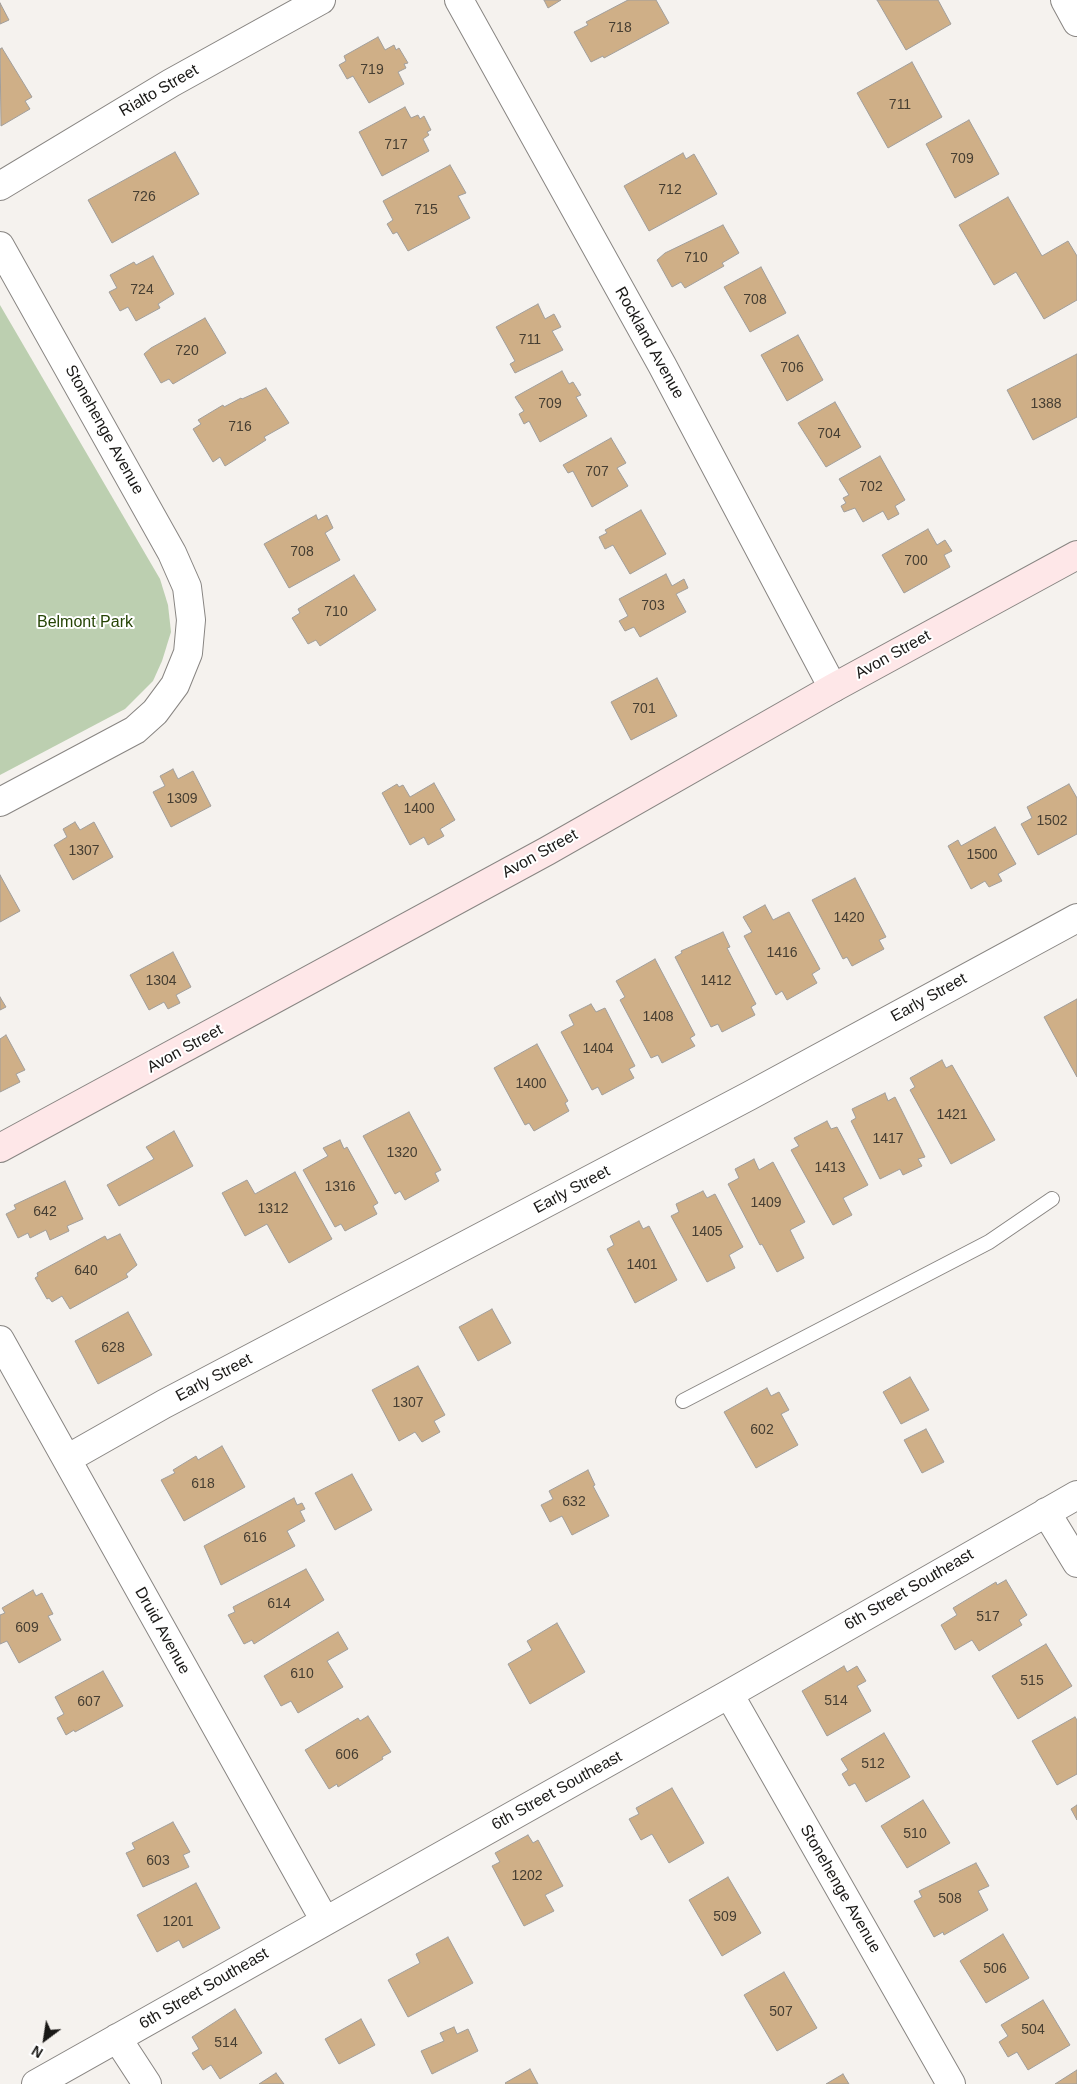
<!DOCTYPE html>
<style>
body{margin:0}
#map{position:relative;width:1077px;height:2084px;overflow:hidden;background:#f5f2ee;font-family:Helvetica,sans-serif}
canvas{display:block}
.north{position:absolute;left:20px;top:2014px;width:50px;height:50px;-webkit-text-stroke:4px #fff;paint-order:stroke;rotate:211deg;font-size:14px;font-weight:700;line-height:20px;text-align:center;color:#191816}
.north::after{content:'';display:block;margin:auto;width:18px;height:22px;background:#191816;clip-path:polygon(50% 0,100% 100%,50% 72%,0 100%)}
</style>
<div id="map">
<canvas width="1077" height="2084"></canvas>
<div class="north">N</div>
</div>
<script>
const ctx = document.querySelector('canvas').getContext('2d');
ctx.lineJoin = 'round';
function fillPath(path, color) {
  ctx.fillStyle = color;
  ctx.fill(path, 'evenodd');
}
function poly(rows) {
  const path = new Path2D();
  for (const r of rows) {
    path.moveTo(r[0], r[1]);
    for (let i = 2; i < r.length; i += 2) path.lineTo(r[i], r[i + 1]);
  }
  return path;
}
function stroke(path, color, width, dash) {
  ctx.strokeStyle = color;
  ctx.lineWidth = width;
  ctx.lineCap = dash ? 'butt' : 'round';
  ctx.setLineDash(dash || []);
  ctx.stroke(path);
}
function write(font, color, halo, rows, align = 'center') {
  ctx.font = font + ' Helvetica,sans-serif';
  ctx.lineWidth = 4;
  ctx.setLineDash([]);
  ctx.textBaseline = 'middle';
  ctx.strokeStyle = halo;
  ctx.fillStyle = color;
  for (const [text, x, y, turn = 0] of rows) {
    ctx.save();
    ctx.translate(x, y);
    ctx.rotate((+turn || 0) * Math.PI / 180);
    ctx.textAlign = isNaN(turn) ? turn : align;
    if (halo) ctx.strokeText(text, 0, 0);
    ctx.fillText(text, 0, 0);
    ctx.restore();
  }
}
const green = poly([
 [0,305,160,579,168,605,171,632,162,661,153,681,125,709,0,775]
]);
const building = poly([
 [544,0,561,0,548,8,544,0],
 [628,0,656,0,669,23,604,58,603,56,591,62,574,32,588,25,586,22,628,0],
 [877,0,938,0,951,24,906,50,877,0],
 [0,3,9,20,0,24,0,3],
 [378,37,385,50,394,45,396,50,399,48,408,63,404,64,406,68,398,72,404,84,369,103,353,76,347,79,339,65,346,61,344,56,378,37],
 [2,48,32,97,25,101,30,109,1,126,0,49,2,48],
 [912,62,942,117,888,148,857,93,912,62],
 [405,107,411,118,418,115,420,119,424,116,431,130,427,132,429,135,423,139,429,151,382,176,359,132,405,107],
 [969,120,999,174,955,198,926,144,969,120],
 [175,152,199,194,112,243,88,200,175,152],
 [683,153,686,159,694,154,717,194,649,231,624,186,683,153],
 [450,165,466,193,458,196,470,218,408,251,397,232,393,234,387,224,393,220,383,201,450,165],
 [1008,197,1042,256,1068,241,1077,256,1077,300,1044,319,1016,272,994,285,959,225,1008,197],
 [723,225,739,253,722,263,724,266,685,288,681,282,672,287,657,260,665,253,723,225],
 [153,256,174,294,158,304,160,308,136,321,128,307,120,311,109,292,117,288,110,275,134,262,136,265,153,256],
 [761,267,786,313,750,332,724,287,761,267],
 [538,304,545,319,554,314,561,327,552,331,563,350,515,373,510,364,515,361,496,327,538,304],
 [205,318,226,353,173,384,169,379,161,383,144,354,151,348,205,318],
 [798,335,823,380,787,401,761,355,798,335],
 [1077,354,1077,417,1033,440,1007,390,1077,354],
 [562,371,569,384,573,382,581,395,576,397,587,416,540,442,529,421,524,424,519,414,524,411,515,397,562,371],
 [266,388,289,423,264,437,266,440,225,466,220,457,213,462,193,429,201,424,198,420,223,405,224,407,241,398,242,399,266,388],
 [835,402,861,447,826,467,798,423,835,402],
 [611,438,626,463,617,468,628,486,592,507,573,471,568,473,563,465,611,438],
 [880,456,905,500,895,506,899,514,888,520,883,511,863,522,855,508,844,512,841,506,846,503,843,498,849,495,839,479,880,456],
 [641,510,666,554,630,574,613,545,605,549,599,537,607,533,605,530,641,510],
 [316,515,318,520,327,515,333,528,325,533,340,560,289,588,264,544,316,515],
 [928,529,937,545,945,540,952,551,944,555,950,567,904,593,882,555,928,529],
 [666,574,672,586,684,579,688,588,676,594,686,612,640,637,634,627,625,631,619,621,628,616,619,599,666,574],
 [354,575,376,610,320,646,316,640,308,644,292,618,300,613,298,609,354,575],
 [657,678,677,716,631,740,611,702,657,678],
 [173,769,178,779,193,771,211,806,171,827,153,792,165,786,160,776,173,769],
 [434,783,455,820,440,829,444,836,428,845,424,837,410,845,382,793,397,784,399,787,403,785,410,797,434,783],
 [1069,784,1077,798,1077,834,1038,855,1021,824,1032,818,1027,807,1069,784],
 [75,822,80,830,94,822,113,857,73,880,54,845,67,837,63,829,75,822],
 [995,827,1016,864,998,874,1002,881,989,887,985,881,971,889,948,846,958,840,961,846,995,827],
 [0,875,20,911,0,922,0,875],
 [855,878,886,937,879,940,884,949,852,966,847,957,843,959,812,900,855,878],
 [765,905,773,920,789,912,820,969,812,974,817,983,787,1000,782,991,776,995,744,936,752,932,743,917,765,905],
 [723,932,730,947,727,948,756,1004,751,1007,755,1015,722,1032,718,1024,711,1027,675,957,682,953,681,951,723,932],
 [173,952,191,987,176,995,180,1003,168,1009,164,1002,149,1010,130,975,173,952],
 [655,959,695,1035,690,1038,695,1046,662,1063,658,1055,651,1058,620,1000,625,997,616,981,655,959],
 [0,997,6,1007,0,1010,0,997],
 [1077,999,1077,1077,1044,1017,1077,999],
 [591,1004,596,1012,605,1008,635,1066,629,1069,634,1078,602,1095,598,1087,592,1090,561,1032,574,1025,569,1015,591,1004],
 [6,1035,25,1070,16,1074,20,1082,0,1092,0,1039,6,1035],
 [537,1044,568,1101,565,1103,569,1111,534,1131,529,1123,525,1125,494,1068,537,1044],
 [942,1060,946,1068,952,1065,995,1140,951,1164,910,1090,915,1087,910,1078,942,1060],
 [885,1093,888,1101,895,1097,925,1157,918,1159,922,1166,903,1175,900,1169,880,1179,851,1121,856,1118,852,1109,885,1093],
 [409,1112,441,1170,435,1173,439,1181,405,1200,400,1191,395,1194,363,1136,409,1112],
 [827,1121,831,1129,837,1127,868,1185,843,1198,852,1215,833,1225,791,1150,799,1146,794,1138,827,1121],
 [174,1131,193,1166,119,1206,107,1185,154,1159,146,1147,174,1131],
 [340,1140,344,1149,347,1147,378,1203,373,1206,377,1214,345,1231,341,1224,335,1227,303,1170,328,1156,323,1148,340,1140],
 [754,1159,759,1170,773,1162,805,1222,790,1230,804,1258,777,1272,762,1244,760,1245,728,1184,739,1178,735,1169,754,1159],
 [295,1172,332,1239,289,1263,267,1224,245,1236,222,1193,247,1180,255,1194,295,1172],
 [65,1181,83,1219,67,1226,69,1231,50,1240,46,1230,30,1238,28,1233,18,1238,6,1214,16,1209,14,1205,65,1181],
 [703,1191,707,1198,715,1194,743,1247,729,1255,735,1268,707,1282,671,1216,679,1212,676,1204,703,1191],
 [639,1221,643,1229,649,1226,677,1280,635,1303,607,1249,614,1245,610,1236,639,1221],
 [120,1234,137,1265,126,1274,128,1277,70,1309,62,1296,52,1302,49,1298,47,1299,35,1278,38,1276,37,1273,105,1236,107,1240,120,1234],
 [492,1309,511,1343,478,1361,459,1327,492,1309],
 [128,1312,152,1355,98,1384,75,1341,128,1312],
 [418,1366,445,1415,434,1421,440,1432,422,1442,415,1432,399,1441,372,1390,418,1366],
 [910,1377,929,1410,901,1424,883,1392,910,1377],
 [767,1388,771,1396,779,1392,789,1410,781,1414,798,1445,756,1468,724,1412,767,1388],
 [926,1429,944,1462,922,1473,904,1440,926,1429],
 [222,1446,245,1487,184,1521,161,1480,175,1473,173,1470,196,1456,198,1460,222,1446],
 [588,1470,595,1485,593,1486,609,1516,572,1535,562,1516,550,1522,541,1505,553,1499,549,1491,588,1470],
 [352,1474,372,1510,335,1530,315,1493,352,1474],
 [294,1498,297,1505,302,1503,305,1509,300,1511,305,1521,287,1531,295,1546,221,1585,204,1546,294,1498],
 [306,1569,324,1600,254,1644,252,1640,244,1644,228,1615,235,1612,233,1607,306,1569],
 [1006,1580,1027,1615,1019,1620,1022,1625,979,1651,972,1640,955,1650,941,1625,957,1615,953,1608,996,1582,997,1585,1006,1580],
 [33,1590,36,1596,42,1593,53,1614,48,1616,61,1640,19,1663,7,1641,0,1644,0,1615,5,1613,2,1608,33,1590],
 [557,1623,585,1672,530,1704,508,1664,532,1650,527,1641,557,1623],
 [338,1632,348,1649,327,1661,343,1687,298,1713,291,1701,281,1706,264,1676,338,1632],
 [1046,1644,1072,1686,1018,1719,992,1676,1046,1644],
 [844,1666,847,1672,857,1666,866,1681,857,1686,871,1711,827,1736,802,1691,844,1666],
 [103,1671,123,1706,75,1732,74,1730,66,1735,57,1718,64,1714,55,1697,103,1671],
 [368,1716,391,1752,382,1757,383,1759,338,1787,337,1784,329,1789,305,1750,358,1718,360,1721,368,1716],
 [1075,1717,1077,1720,1077,1774,1057,1785,1032,1741,1075,1717],
 [884,1733,910,1777,866,1802,855,1783,849,1786,842,1774,848,1770,841,1759,884,1733],
 [672,1788,704,1843,669,1863,652,1834,641,1840,629,1819,639,1814,636,1808,672,1788],
 [923,1800,950,1843,907,1868,881,1826,923,1800],
 [1077,1805,1077,1820,1071,1809,1077,1805],
 [173,1822,190,1852,183,1855,189,1867,143,1887,126,1853,135,1849,132,1843,173,1822],
 [528,1835,533,1843,538,1840,563,1886,545,1895,554,1911,524,1926,492,1866,500,1862,495,1853,528,1835],
 [976,1863,989,1886,978,1891,988,1910,944,1935,943,1932,934,1937,914,1901,922,1897,919,1891,976,1863],
 [728,1877,761,1933,722,1956,689,1900,728,1877],
 [196,1883,220,1928,183,1948,179,1940,157,1952,137,1915,196,1883],
 [1003,1934,1029,1978,986,2003,960,1961,1003,1934],
 [448,1937,473,1983,408,2017,388,1980,420,1963,416,1954,448,1937],
 [784,1972,817,2028,777,2051,744,1995,784,1972],
 [1043,2000,1070,2045,1028,2070,1017,2052,1008,2057,999,2042,1008,2036,1001,2025,1043,2000],
 [235,2009,262,2053,220,2079,211,2065,203,2070,192,2053,199,2049,192,2037,235,2009],
 [361,2019,375,2045,339,2064,325,2039,361,2019],
 [454,2027,457,2034,468,2029,478,2051,432,2074,421,2051,444,2041,440,2033,454,2027],
 [530,2069,538,2084,506,2084,505,2083,530,2069],
 [1077,2070,1077,2084,1055,2084,1077,2070],
 [276,2073,284,2084,259,2084,276,2073],
 [843,2074,849,2084,826,2084,843,2074]
]);
const lane = poly([
 [683,1401,989,1242,1052,1199]
]);
const street = poly([
 [459,0,662,365,833,688],
 [1065,0,1077,22],
 [0,186,171,83,321,0],
 [0,246,172,553,187,587,191,620,188,653,175,685,155,712,135,730,0,802],
 [0,1340,325,1921],
 [67,1459,164,1404,749,1096,1077,918],
 [1046,1512,1077,1563],
 [729,1694,951,2084],
 [117,2038,147,2084],
 [36,2084,729,1694,1077,1495]
]);
const secondary = poly([
 [0,1148,547,851,833,688,1077,555]
]);
const numberNames = [
 ["718",620,28],
 ["719",372,70],
 ["711",900,105],
 ["717",396,145],
 ["709",962,159],
 ["712",670,190],
 ["726",144,197],
 ["715",426,210],
 ["710",696,258],
 ["724",142,290],
 ["708",755,300],
 ["711",530,340],
 ["720",187,351],
 ["706",792,368],
 ["709",550,404],
 ["1388",1046,404],
 ["716",240,427],
 ["704",829,434],
 ["707",597,472],
 ["702",871,487],
 ["708",302,552],
 ["700",916,561],
 ["703",653,606],
 ["710",336,612],
 ["701",644,709],
 ["1309",182,799],
 ["1400",419,809],
 ["1502",1052,821],
 ["1307",84,851],
 ["1500",982,855],
 ["1420",849,918],
 ["1416",782,953],
 ["1304",161,981],
 ["1412",716,981],
 ["1408",658,1017],
 ["1404",598,1049],
 ["1400",531,1084],
 ["1421",952,1115],
 ["1417",888,1139],
 ["1320",402,1153],
 ["1413",830,1168],
 ["1316",340,1187],
 ["1409",766,1203],
 ["1312",273,1209],
 ["642",45,1212],
 ["1405",707,1232],
 ["1401",642,1265],
 ["640",86,1271],
 ["628",113,1348],
 ["1307",408,1403],
 ["602",762,1430],
 ["618",203,1484],
 ["632",574,1502],
 ["616",255,1538],
 ["614",279,1604],
 ["517",988,1617],
 ["609",27,1628],
 ["610",302,1674],
 ["515",1032,1681],
 ["514",836,1701],
 ["607",89,1702],
 ["606",347,1755],
 ["512",873,1764],
 ["510",915,1834],
 ["603",158,1861],
 ["1202",527,1876],
 ["508",950,1899],
 ["509",725,1917],
 ["1201",178,1922],
 ["506",995,1969],
 ["507",781,2012],
 ["504",1033,2030],
 ["514",226,2043]
];
const streetNames = [
 ["Rialto Street",159,91,-30],
 ["Rockland Avenue",649,343,61],
 ["Stonehenge Avenue",104,430,61],
 ["Avon Street",893,655,-29],
 ["Avon Street",540,854,-29],
 ["Early Street",929,998,-29],
 ["Avon Street",185,1049,-29],
 ["Early Street",572,1190,-28],
 ["Early Street",214,1378,-28],
 ["6th Street Southeast",909,1590,-30],
 ["Druid Avenue",162,1631,61],
 ["6th Street Southeast",557,1791,-29],
 ["Stonehenge Avenue",840,1889,60],
 ["6th Street Southeast",204,1989,-30]
];
const parkNames = [
 ["Belmont Park",85,623]
];
fillPath(green, '#bccfb0');
fillPath(building, '#cfaf87');
stroke(building, '#a19e9b', 1);
stroke(lane, '#888582', 16);
stroke(street, '#888582', 30);
stroke(secondary, '#888582', 30);
stroke(lane, '#fff', 14);
stroke(street, '#fff', 28);
stroke(secondary, '#fee7e8', 28);
write('14px', '#463e32', null, numberNames);
write('16px', '#191816', '#fff', streetNames);
write('16px', '#264506', '#fff', parkNames);
</script>
